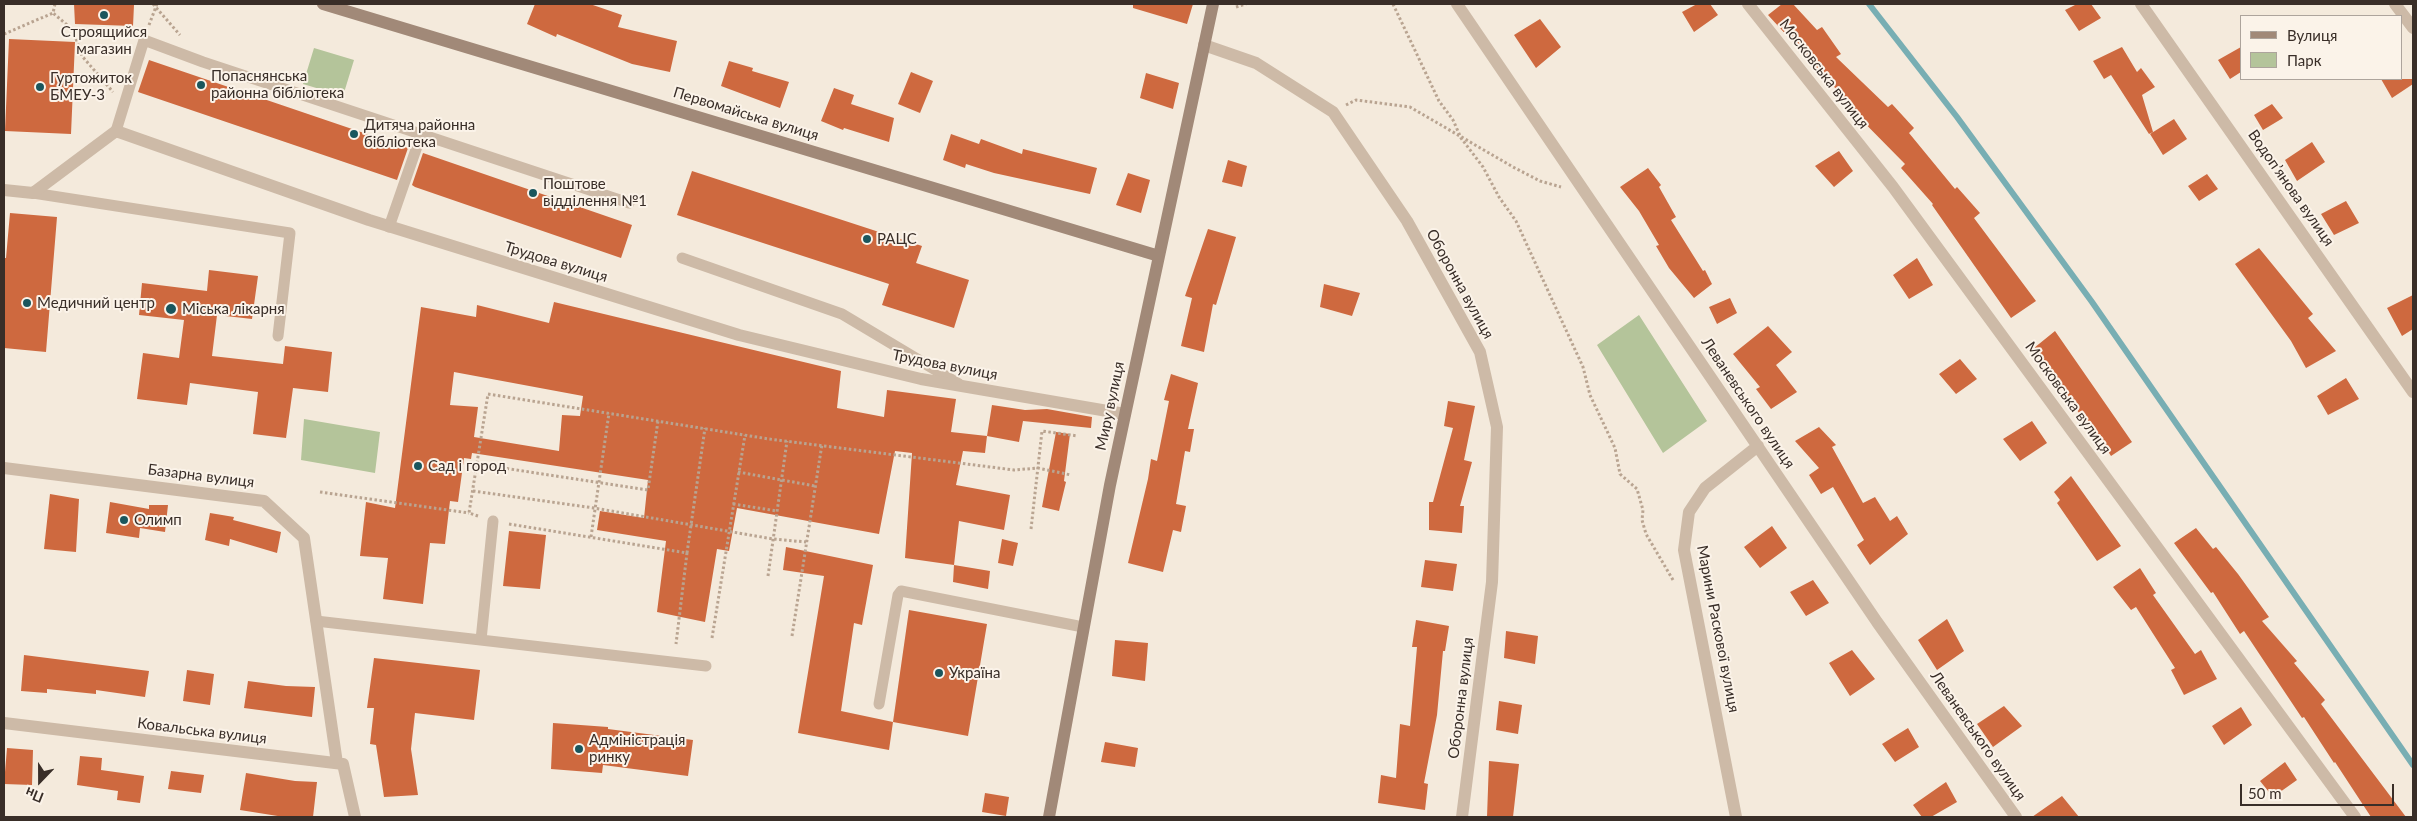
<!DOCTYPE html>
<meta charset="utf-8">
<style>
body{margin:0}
#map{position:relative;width:2417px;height:821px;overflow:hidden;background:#f4eadc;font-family:Lato,sans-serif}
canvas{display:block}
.frame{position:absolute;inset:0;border:5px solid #392e28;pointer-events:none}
.legend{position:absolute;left:2240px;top:15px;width:162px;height:65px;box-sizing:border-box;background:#fbf3e9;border:1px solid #ada49c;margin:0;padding:6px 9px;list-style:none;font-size:15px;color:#392e28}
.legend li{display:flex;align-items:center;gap:10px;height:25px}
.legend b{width:25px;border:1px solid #ada49c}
.north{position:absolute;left:15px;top:756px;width:50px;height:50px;-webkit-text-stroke:4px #fbf3e9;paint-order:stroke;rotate:202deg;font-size:14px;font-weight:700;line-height:20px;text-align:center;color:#392e28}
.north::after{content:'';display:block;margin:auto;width:18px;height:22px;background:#392e28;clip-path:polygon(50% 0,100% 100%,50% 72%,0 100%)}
.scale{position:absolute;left:2240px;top:784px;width:154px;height:22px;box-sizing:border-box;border:2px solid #392e28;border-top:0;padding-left:6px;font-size:15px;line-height:18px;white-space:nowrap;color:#392e28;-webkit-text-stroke:4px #fbf3e9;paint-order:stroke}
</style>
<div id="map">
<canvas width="2417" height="821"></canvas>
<div class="frame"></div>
<ul class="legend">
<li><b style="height:6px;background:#a18978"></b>Вулиця</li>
<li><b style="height:14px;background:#b4c49a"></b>Парк</li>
</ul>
<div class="north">Пн</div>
<div class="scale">50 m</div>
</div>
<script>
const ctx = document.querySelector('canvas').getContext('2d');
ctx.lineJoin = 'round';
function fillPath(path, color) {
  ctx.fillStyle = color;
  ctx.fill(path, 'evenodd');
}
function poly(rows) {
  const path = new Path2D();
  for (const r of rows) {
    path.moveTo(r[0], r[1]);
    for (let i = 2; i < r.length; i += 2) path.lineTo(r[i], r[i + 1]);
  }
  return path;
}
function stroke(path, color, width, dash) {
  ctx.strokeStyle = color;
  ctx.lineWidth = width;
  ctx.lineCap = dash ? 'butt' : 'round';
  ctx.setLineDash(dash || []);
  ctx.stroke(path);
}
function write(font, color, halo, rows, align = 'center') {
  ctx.font = font + ' Lato,sans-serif';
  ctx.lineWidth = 4;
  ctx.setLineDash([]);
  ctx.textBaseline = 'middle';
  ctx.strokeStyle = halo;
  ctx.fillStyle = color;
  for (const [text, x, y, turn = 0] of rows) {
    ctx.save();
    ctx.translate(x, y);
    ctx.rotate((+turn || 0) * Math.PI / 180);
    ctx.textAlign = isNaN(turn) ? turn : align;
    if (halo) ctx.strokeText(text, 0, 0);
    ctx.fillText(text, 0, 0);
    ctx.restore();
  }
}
const green = poly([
 [314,48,354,60,343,96,303,84],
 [1639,315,1707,421,1663,453,1597,345],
 [304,419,380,432,375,473,301,460]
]);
const stream = poly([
 [1869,4,1957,117,2092,302,2413,765]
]);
const building = poly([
 [74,4,134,5,133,26,75,24],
 [535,4,590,4,622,15,618,27,677,41,670,72,632,64,557,34,556,37,527,24],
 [1133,4,1193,4,1187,24,1133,8],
 [1697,4,1710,4,1718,15,1694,32,1682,12],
 [1782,4,1793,4,1817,30,1822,27,1841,54,1836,57,1888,107,1892,104,1914,128,1909,133,1955,189,1957,187,1980,213,1974,218,2036,301,2011,318,1932,205,1933,204,1901,168,1905,164,1834,92,1836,89,1768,15],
 [2077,4,2091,4,2101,18,2079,31,2065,10],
 [1540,19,1561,47,1536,68,1514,35],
 [9,39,75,42,71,134,5,131],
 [2122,47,2137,72,2141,68,2155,87,2142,95,2153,132,2149,134,2111,75,2104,79,2093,61],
 [2241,47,2241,72,2230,79,2218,60],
 [149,60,408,148,397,180,138,92],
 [729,61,753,68,752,71,789,82,780,108,721,86],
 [911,72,933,81,920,113,898,104],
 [1146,73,1179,83,1173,109,1140,98],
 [2381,79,2413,79,2413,84,2392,98],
 [834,88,854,95,851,104,894,118,889,142,844,128,843,130,821,121],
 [2272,104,2283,118,2263,130,2254,115],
 [2174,119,2187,139,2163,155,2150,134],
 [951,134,979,144,981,139,1022,154,1023,149,1097,168,1090,194,994,173,966,164,965,168,943,160],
 [2312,142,2325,162,2297,181,2285,160],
 [1839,151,1853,171,1834,187,1815,166],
 [423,153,632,225,621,258,415,187,412,185],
 [1228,160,1247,166,1242,187,1222,182],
 [1648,168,1661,185,1659,187,1676,217,1671,220,1703,271,1705,270,1712,284,1694,298,1669,268,1656,246,1659,245,1639,211,1620,187],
 [692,171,922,246,916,263,969,280,954,328,882,305,889,284,677,215],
 [1128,173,1150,180,1141,213,1116,205],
 [2207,174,2218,189,2199,201,2188,186],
 [2346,201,2359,223,2334,235,2321,214],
 [10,213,57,217,46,352,4,348,4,258,6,258],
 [1208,229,1236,237,1216,305,1213,304,1204,352,1181,346,1192,298,1185,296],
 [2259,248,2313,314,2308,318,2336,351,2306,368,2291,341,2235,264],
 [1917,258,1933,285,1909,299,1893,275],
 [209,270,258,276,252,319,217,315,212,356,283,364,285,346,332,352,328,392,293,388,286,438,253,434,258,392,190,383,187,405,137,399,143,353,179,358,184,320,139,315,142,283,207,291],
 [1324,284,1360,293,1352,316,1320,307],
 [2413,295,2413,329,2402,336,2387,308],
 [1730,298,1737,313,1717,324,1709,307],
 [554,302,841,371,837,408,884,417,887,390,956,399,951,432,987,436,985,453,963,451,956,485,1010,495,1004,530,959,521,954,565,905,558,912,453,895,451,879,534,737,508,729,551,717,549,705,622,657,612,666,541,597,530,600,511,644,518,648,480,472,453,471,459,464,458,458,502,450,501,445,544,430,543,423,604,383,599,388,558,360,556,366,502,395,508,421,307,476,317,477,305,549,323],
 [454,372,583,396,580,416,562,415,559,451,474,437,478,407,450,405],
 [1768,326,1792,352,1776,365,1797,392,1771,409,1756,389,1760,387,1733,354],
 [2055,331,2132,442,2111,456,2082,411,2079,413,2034,348],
 [1960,359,1977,379,1956,394,1939,374],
 [1171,374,1198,383,1188,429,1194,429,1190,452,1185,451,1176,504,1186,506,1181,532,1173,530,1163,572,1128,563,1148,479,1151,459,1157,461,1169,401,1164,400],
 [2346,378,2359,399,2328,415,2317,396],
 [1448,401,1475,406,1464,460,1472,462,1460,506,1464,506,1462,533,1429,530,1429,502,1433,502,1453,428,1444,426],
 [992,405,1025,410,1047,409,1092,417,1091,428,1023,421,1019,442,987,436],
 [2032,421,2047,443,2020,461,2003,439],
 [1819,427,1836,445,1832,447,1863,503,1875,497,1890,521,1897,516,1908,534,1870,565,1857,545,1864,540,1833,487,1821,494,1809,475,1819,468,1795,441],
 [1056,432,1070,434,1064,481,1066,482,1059,511,1042,507],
 [2071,476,2121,546,2097,561,2057,503,2060,500,2054,492],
 [50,494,79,499,76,552,44,549],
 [110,502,149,509,149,505,168,505,165,532,140,528,139,538,106,533],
 [210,513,234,517,233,520,281,532,277,553,230,539,229,546,205,540],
 [1772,526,1787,548,1760,568,1744,547],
 [2196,528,2213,549,2216,547,2238,574,2269,617,2262,621,2297,661,2294,663,2325,700,2321,704,2406,817,2371,817,2335,762,2334,763,2304,717,2302,718,2244,631,2240,634,2213,592,2211,593,2174,543],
 [509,531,546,535,540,589,503,586],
 [1002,539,1018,543,1013,566,998,563],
 [786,547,873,565,862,625,854,623,841,711,893,722,889,750,798,733,824,576,783,570],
 [1425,560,1457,564,1453,591,1421,587],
 [954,565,990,571,988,589,953,582],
 [2140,568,2156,593,2153,595,2195,654,2201,650,2217,679,2184,695,2171,670,2175,668,2136,607,2131,610,2113,587],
 [1813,580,1829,603,1806,616,1790,592],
 [909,610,987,624,968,736,893,722],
 [1947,619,1964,651,1937,670,1918,640],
 [1416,620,1449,626,1445,651,1443,651,1437,715,1424,783,1428,784,1425,810,1378,803,1381,775,1396,778,1400,724,1410,726,1417,647,1412,647],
 [1506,631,1538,636,1535,664,1504,658],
 [1115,640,1148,643,1145,681,1112,676],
 [1852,650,1875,679,1850,696,1829,663],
 [24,655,149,671,145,697,96,690,96,694,47,689,47,693,21,691],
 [374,658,480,670,474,720,415,713,411,749,418,795,384,797,376,745,370,744,374,708,367,708],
 [187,670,214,674,210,705,183,701],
 [248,681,286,686,315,687,312,717,244,708],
 [1499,701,1522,705,1518,734,1496,730],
 [2004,706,2022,726,1993,747,1977,724],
 [2241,707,2252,725,2224,745,2212,726],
 [553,723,608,727,608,729,693,740,688,776,603,765,602,773,551,769],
 [1908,728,1919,747,1895,762,1882,744],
 [1105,742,1138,748,1135,767,1101,762],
 [7,748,33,750,32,785,4,784],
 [80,756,102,758,101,770,144,776,140,803,117,800,118,791,77,785],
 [1489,761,1519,764,1513,817,1487,817],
 [2285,762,2297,780,2273,797,2260,781],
 [171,771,204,775,201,793,168,789],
 [246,773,295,781,317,782,313,817,284,817,240,810],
 [1946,782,1957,802,1931,817,1922,817,1913,805],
 [985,793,1009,797,1006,816,982,812],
 [2062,796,2079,817,2032,817]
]);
const path = poly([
 [55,4,53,13,73,30,82,56,113,92],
 [153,4,180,35],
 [1393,4,1439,101,1453,120,1461,138,1483,167,1499,197,1516,221,1583,367,1590,395,1615,448,1620,474,1637,489,1643,510,1642,520,1646,534,1673,580],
 [1236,7,1246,4],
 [149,25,157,4],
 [4,34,53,13],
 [1346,105,1356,100,1410,107,1513,167,1540,181,1561,187],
 [477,464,648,490,658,421],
 [738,472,815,486],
 [473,491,594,508,773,539,806,542],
 [320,492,469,513],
 [733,504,777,511],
 [478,516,469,513,488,394,769,439,1014,470,1038,468,1071,475],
 [509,524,687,553,676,644],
 [1031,529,1042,431,1078,436],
 [591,537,609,413],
 [687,553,705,428],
 [768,576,787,441],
 [792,636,822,444],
 [712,638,745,435]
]);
const lane = poly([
 [116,131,144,40,203,62,629,203],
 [33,193,290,233,278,336],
 [389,227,421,135],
 [682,258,842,314,959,384],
 [316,621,706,666],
 [481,640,493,521],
 [879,704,898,595,901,591,1083,627]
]);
const street = poly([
 [1457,4,1877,622,2016,817],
 [1748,4,1893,187,2355,817],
 [2141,4,2413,392],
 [2395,4,2413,28],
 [1204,45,1256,63,1333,112,1407,221,1480,352,1497,427,1492,582,1462,817],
 [4,190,33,193,116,131,369,220,739,335,921,379,1125,414],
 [4,468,264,501,304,538,337,763],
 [4,723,343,764,355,817],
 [1736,817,1684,550,1689,512,1705,488,1758,446]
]);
const secondary = poly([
 [323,4,1159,256],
 [1049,817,1110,485,1213,4]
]);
const markers = [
 [104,15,5,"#1a565d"],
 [201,85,5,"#1a565d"],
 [40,87,5,"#1a565d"],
 [354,134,5,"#1a565d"],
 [533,193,5,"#1a565d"],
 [867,239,5,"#1a565d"],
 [27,303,5,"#1a565d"],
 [171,309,6,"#1a565d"],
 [418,466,5,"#1a565d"],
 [124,520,5,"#1a565d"],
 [939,673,5,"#1a565d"],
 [579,749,5,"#1a565d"]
];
const poiNames = [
 ["Строящийся",104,32,"center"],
 ["магазин",104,49,"center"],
 ["Попаснянська",211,76],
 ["районна бібліотека",211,93],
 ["Гуртожиток",50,78],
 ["БМЕУ-3",50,95],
 ["Дитяча районна",364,125],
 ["бібліотека",364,142],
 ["Поштове",543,184],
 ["відділення №1",543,201],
 ["РАЦС",877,239],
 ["Медичний центр",37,303],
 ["Міська лікарня",182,309],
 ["Сад і город",428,466],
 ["Олимп",134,520],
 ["Україна",949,673],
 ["Адміністрація",589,740],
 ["ринку",589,757]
];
const streetNames = [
 ["Московська вулиця",1824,74,52],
 ["Первомайська вулиця",746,114,17],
 ["Водоп’янова вулиця",2291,188,55],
 ["Трудова вулиця",556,262,17],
 ["Оборонна вулиця",1460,284,61],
 ["Трудова вулиця",945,365,11],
 ["Московська вулиця",2068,398,54],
 ["Леваневського вулиця",1748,403,56],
 ["Миру вулиця",1110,406,-78],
 ["Базарна вулиця",201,476,7],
 ["Марини Раскової вулиця",1718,629,79],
 ["Оборонна вулиця",1461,698,-83],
 ["Ковальська вулиця",202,731,7],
 ["Леваневського вулиця",1978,736,55]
];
fillPath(green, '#b4c49a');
stroke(stream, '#78aeb3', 6);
fillPath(building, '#ce693f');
stroke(path, '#b9a491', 3, [2.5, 2.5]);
stroke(lane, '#cdbaa7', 11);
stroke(street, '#cdbaa7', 12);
stroke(secondary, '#a18978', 12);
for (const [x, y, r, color] of markers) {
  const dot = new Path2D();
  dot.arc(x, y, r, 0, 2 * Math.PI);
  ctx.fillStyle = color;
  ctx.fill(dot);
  stroke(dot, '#fbf3e9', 2);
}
write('15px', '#392e28', '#fbf3e9', poiNames, 'left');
write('15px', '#392e28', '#fbf3e9', streetNames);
</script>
